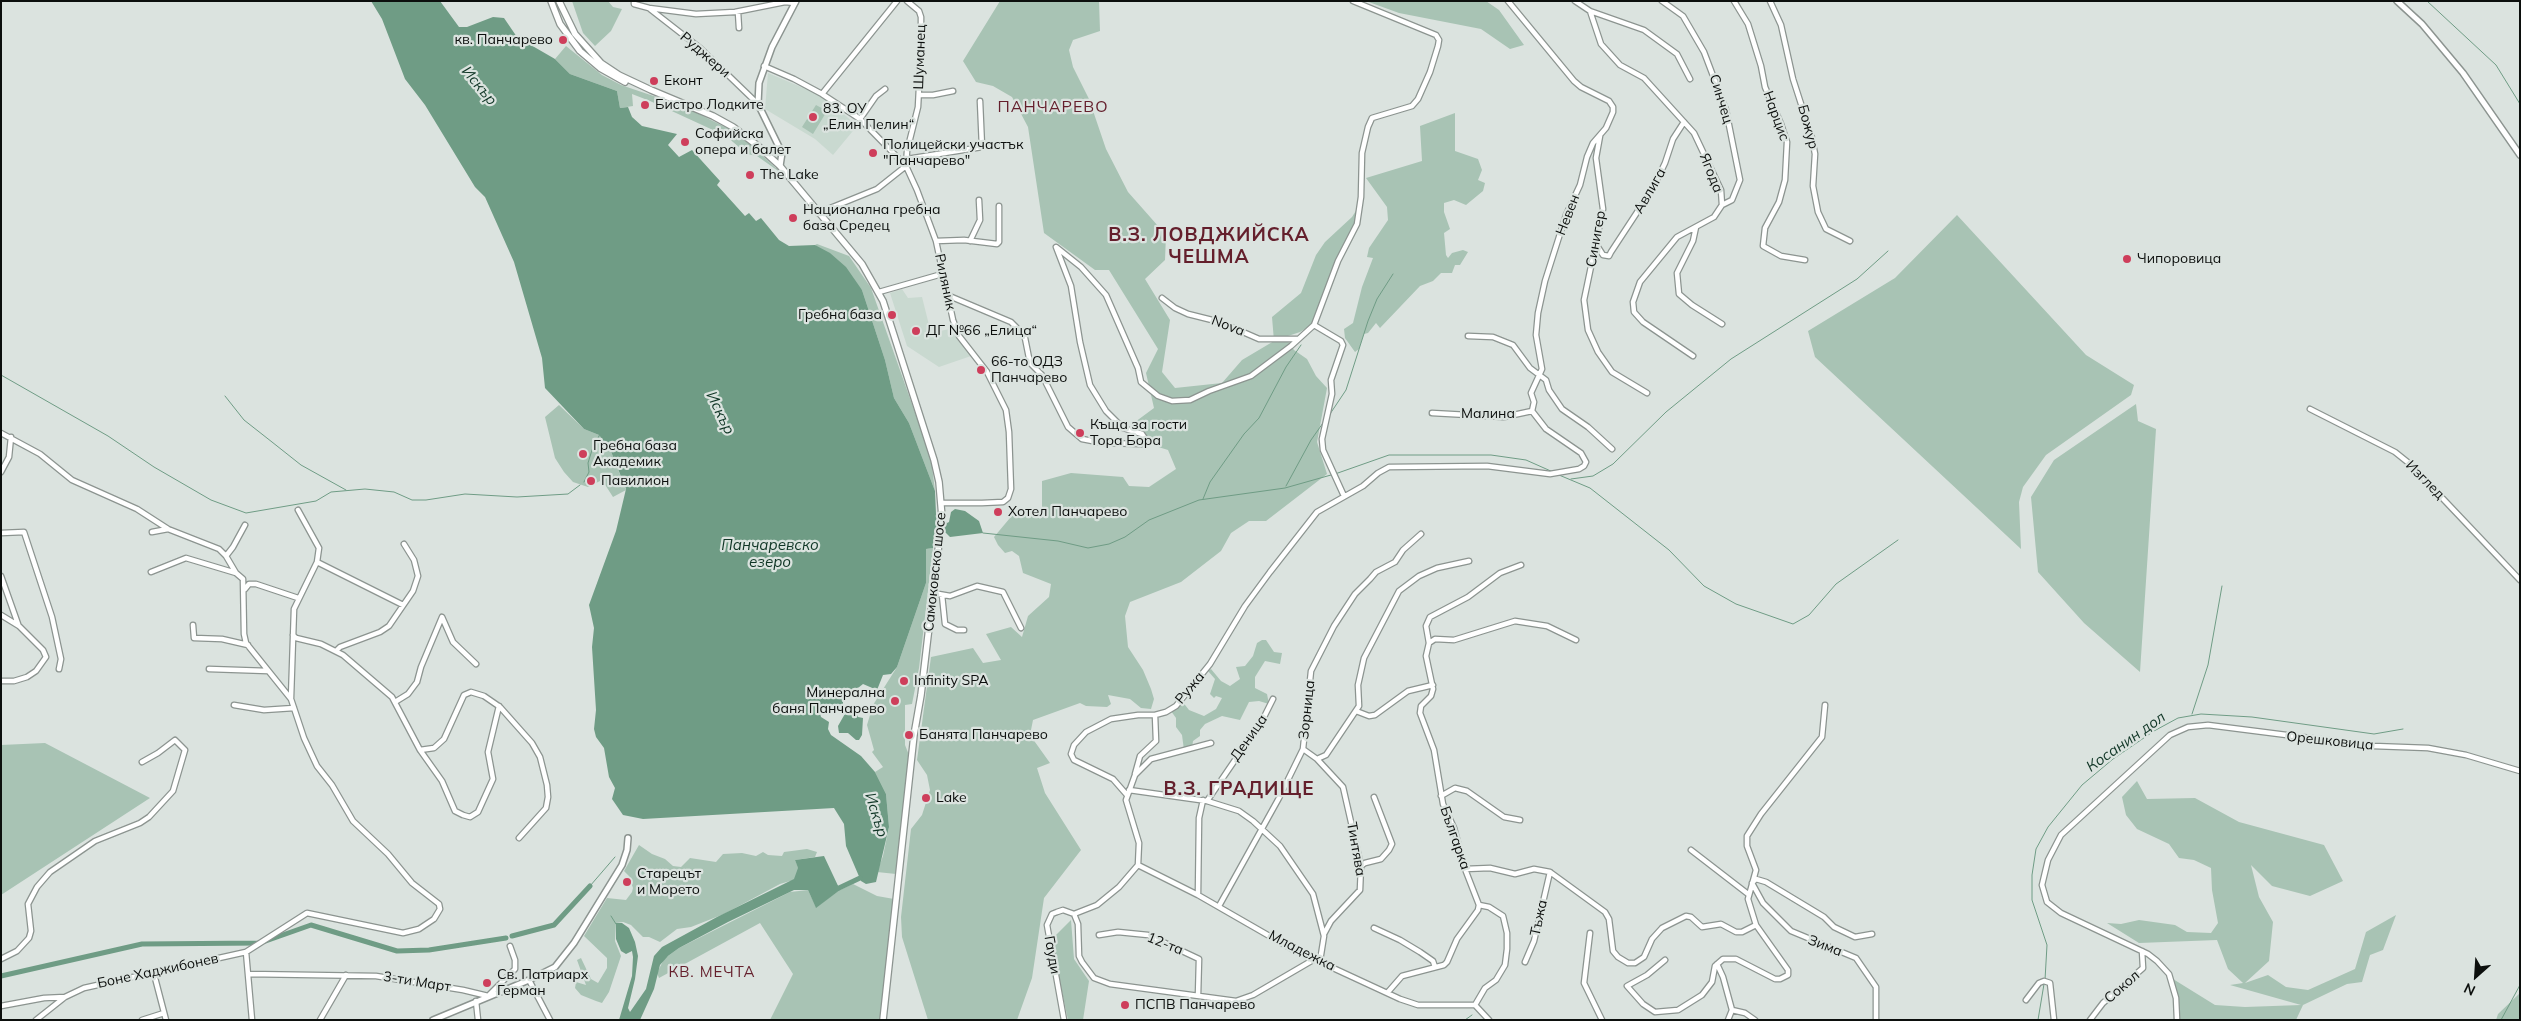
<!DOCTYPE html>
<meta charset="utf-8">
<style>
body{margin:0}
#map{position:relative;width:2521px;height:1021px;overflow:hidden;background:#dbe3df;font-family:Mulish,sans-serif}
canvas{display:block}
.frame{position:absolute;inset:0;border:2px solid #0c0f0d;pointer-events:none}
.north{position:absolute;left:2451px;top:951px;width:50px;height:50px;-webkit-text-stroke:4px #dbe3df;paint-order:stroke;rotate:206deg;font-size:14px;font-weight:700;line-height:20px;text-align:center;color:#0c0f0d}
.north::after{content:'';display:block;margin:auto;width:18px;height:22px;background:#0c0f0d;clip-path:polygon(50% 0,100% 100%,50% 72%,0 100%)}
</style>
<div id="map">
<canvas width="2521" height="1021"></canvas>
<div class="frame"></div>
<div class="north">N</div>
</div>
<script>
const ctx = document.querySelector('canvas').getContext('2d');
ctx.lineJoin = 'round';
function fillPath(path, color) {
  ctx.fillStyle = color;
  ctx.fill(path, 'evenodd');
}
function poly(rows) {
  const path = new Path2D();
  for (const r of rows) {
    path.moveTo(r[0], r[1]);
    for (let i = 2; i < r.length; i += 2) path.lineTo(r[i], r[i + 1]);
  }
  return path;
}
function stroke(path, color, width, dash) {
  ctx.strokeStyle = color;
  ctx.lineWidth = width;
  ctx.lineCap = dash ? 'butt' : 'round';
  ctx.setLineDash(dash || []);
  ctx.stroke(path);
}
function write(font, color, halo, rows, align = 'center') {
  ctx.font = font + ' Mulish,sans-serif';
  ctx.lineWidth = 4.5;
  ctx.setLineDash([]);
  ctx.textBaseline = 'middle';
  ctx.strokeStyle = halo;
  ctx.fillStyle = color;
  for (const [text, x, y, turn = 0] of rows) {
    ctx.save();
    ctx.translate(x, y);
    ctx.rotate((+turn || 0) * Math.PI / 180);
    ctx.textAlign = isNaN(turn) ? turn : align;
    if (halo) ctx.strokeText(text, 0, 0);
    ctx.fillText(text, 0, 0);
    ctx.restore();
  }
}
const built = poly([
 [768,73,825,97,857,126,833,155,815,139,765,109],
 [902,289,908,298,922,297,931,333,954,328,971,356,939,367,907,346,890,293]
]);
const green = poly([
 [572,1,608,1,613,7,622,9,611,31,595,46,583,33],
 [1000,1,1099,1,1100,31,1073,40,1069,50,1073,67,1089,99,1106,149,1128,192,1166,235,1165,260,1145,279,1170,320,1162,372,1175,388,1222,383,1242,360,1274,341,1272,317,1301,293,1316,255,1325,242,1352,217,1359,206,1356,223,1313,324,1300,332,1285,337,1294,350,1307,359,1316,376,1327,388,1317,442,1327,474,1266,521,1249,521,1231,533,1221,551,1181,582,1130,602,1125,616,1128,647,1143,670,1151,689,1154,699,1151,709,1141,708,1130,699,1108,695,1111,704,1107,707,1086,706,1080,703,1033,720,1030,735,1050,763,1037,768,1045,793,1081,850,1044,898,1032,978,1017,1020,928,1020,902,937,901,917,911,829,922,815,930,790,927,775,917,760,931,657,973,648,983,663,1001,660,986,634,1011,627,1022,637,1028,616,1049,597,1051,584,1023,573,1019,556,1012,551,1005,553,998,545,994,537,1015,512,1042,513,1042,481,1071,473,1123,477,1129,486,1149,487,1176,469,1168,450,1152,445,1131,425,1154,408,1146,373,1158,349,1109,270,1095,270,1044,233,1028,127,1012,97,993,86,976,82,963,61],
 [1366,1,1486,1,1499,10,1524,45,1510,49,1481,29,1399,13],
 [566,46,602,75,621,85,683,106,731,130,751,145,781,173,757,156,747,154,726,136,650,101,632,94,633,106,620,108,617,91,570,74,555,59],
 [816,105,827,111,813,134,802,127],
 [1455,113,1455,151,1478,159,1482,170,1478,180,1485,183,1483,191,1466,205,1454,200,1444,203,1444,212,1450,229,1444,233,1446,255,1448,258,1452,253,1463,250,1468,252,1460,265,1455,265,1452,273,1441,273,1433,281,1420,286,1380,328,1376,323,1368,333,1364,334,1359,349,1355,352,1345,338,1344,329,1353,323,1362,287,1373,258,1367,257,1369,248,1388,220,1387,207,1366,178,1422,161,1420,126],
 [1957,215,2086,355,2134,385,2131,395,2046,455,2023,487,2019,502,2021,549,1815,357,1808,331,1895,278],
 [817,244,849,256,871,288,931,458,935,491,909,423,894,398,885,360,862,290,815,245],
 [2136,404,2138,421,2156,429,2140,672,2084,623,2038,572,2031,497,2054,460],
 [559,405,584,429,599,435,610,449,626,490,613,497,602,480,588,487,573,482,564,472,555,458,545,417],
 [933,548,919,668,912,704,905,705,905,745,909,755,907,782,896,874,877,872,883,856,889,827,886,794,875,772,883,767,872,752,874,750,867,725,873,705,897,667,926,583,926,549],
 [1262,640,1266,640,1274,652,1282,653,1280,664,1265,661,1255,677,1255,688,1267,694,1269,704,1259,701,1249,702,1240,720,1222,716,1205,724,1200,730,1200,736,1193,741,1192,748,1184,750,1182,735,1176,727,1176,718,1171,711,1182,701,1189,710,1204,716,1216,709,1222,698,1216,696,1214,698,1210,694,1215,679,1208,671,1211,669,1221,681,1230,686,1240,679,1236,667,1245,666,1253,656,1257,643],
 [45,743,150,798,1,895,1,745],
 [2137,781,2147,799,2195,798,2239,822,2324,845,2343,881,2310,896,2272,886,2251,865,2259,897,2273,922,2269,961,2245,983,2268,975,2286,987,2308,990,2355,969,2366,932,2396,915,2383,950,2370,955,2362,982,2347,984,2303,1005,2296,1020,2180,1020,2173,979,2215,1005,2245,1007,2301,1005,2230,985,2243,983,2228,969,2217,940,2139,943,2107,923,2121,924,2139,920,2175,925,2187,932,2211,933,2218,923,2212,890,2211,868,2194,860,2179,858,2169,844,2137,829,2126,815,2122,797],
 [639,845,652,854,665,859,673,866,681,867,690,858,716,862,723,854,742,853,756,856,763,852,768,855,782,856,784,852,807,849,817,852,815,857,795,860,804,882,790,881,780,884,724,914,691,927,677,929,660,942,649,937,643,937,631,925,623,922,616,923,615,941,621,956,609,992,602,1003,596,1001,581,995,575,988,576,982,586,985,577,960,581,958,591,979,598,983,607,968,607,958,584,936,607,898,626,900,632,892,633,888,629,876,624,871],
 [853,884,877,896,894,899,880,1020,770,1020,793,974,760,923,659,978,657,973,664,959,679,948,790,892,808,890,816,907,840,890],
 [1071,920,1074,959,1089,981,1083,1020,1068,1020,1051,940],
 [2520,993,2520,1020,2496,1020,2498,1014]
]);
const water = poly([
 [371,1,440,1,459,27,467,27,493,17,504,18,517,37,555,59,570,74,617,91,620,108,628,107,632,117,642,126,677,134,668,145,679,157,692,150,720,181,717,185,745,216,749,213,756,221,761,218,779,240,789,246,815,245,830,253,846,267,862,290,885,360,894,398,909,423,935,491,936,514,947,523,949,522,951,512,955,509,965,511,979,521,983,533,950,537,946,533,935,532,933,548,926,549,926,583,897,667,891,674,883,675,877,690,863,684,843,700,843,705,834,715,828,707,824,706,819,710,821,717,829,722,828,729,831,735,861,756,875,772,886,794,889,827,876,882,866,884,861,881,846,846,844,824,834,808,643,819,623,815,612,799,615,788,609,777,604,748,596,737,594,729,596,710,592,647,594,628,589,605,616,531,626,489,610,449,599,435,584,429,545,388,542,358,514,262,485,197,475,187,425,105,405,79,382,19],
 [850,705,855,707,858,717,863,718,862,735,859,740,856,740,848,733,839,733,838,726],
 [824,856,840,890,816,908,808,890,794,890,728,922,679,948,668,956,660,965,654,989,640,1020,619,1020,632,976,633,957,632,951,626,954,621,951,616,939,616,923,622,923,629,928,635,942,638,956,635,979,628,1008,630,1012,646,989,654,956,662,947,717,917,794,879,798,868,795,860]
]);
const stream = poly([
 [2427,1,2496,65,2520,104],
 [1,375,108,436,154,467,211,500,246,513,316,501,331,492,365,489,394,492,412,500,426,500,465,494,517,497,568,494,580,485],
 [225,396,244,420,272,442,301,465,346,490],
 [1330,414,1346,390,1368,321,1377,299,1393,274],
 [1335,474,1389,455,1491,455,1526,460,1553,472],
 [1559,475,1590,488,1669,550,1704,586,1736,604,1793,624,1809,615,1836,584,1898,540],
 [1571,479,1593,476,1613,464,1666,412,1731,359,1857,279,1888,251],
 [584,482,589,472,588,463,592,450,600,434],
 [1286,486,1311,440,1323,423],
 [1203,499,1210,482,1244,434,1259,418,1286,367,1301,345],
 [983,533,1058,541,1088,548,1109,544,1125,537,1149,520,1199,500,1285,488,1331,475],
 [2192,714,2208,665,2222,586],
 [590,886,615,857],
 [611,916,616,924],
 [2045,980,2047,945,2032,900,2032,875,2036,849,2048,827,2082,785,2113,759,2154,731,2178,718,2201,714,2252,717,2374,734,2403,729],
 [1465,1020,1472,1015],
 [2038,1020,2044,984],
 [2501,1020,2520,985]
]);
const canal = poly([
 [833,888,839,888,860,878],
 [512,936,554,925,590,886],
 [1,976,142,944,260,943,311,925,397,951,429,950,506,938]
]);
const minor = poly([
 [634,1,634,4,649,8,696,14,735,12,785,2,795,3],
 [1575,1,1590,11,1644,30,1677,54,1690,79],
 [1662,1,1683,16,1704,52,1726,110,1740,180,1732,200,1722,205],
 [1734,1,1748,24,1761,66,1765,87,1781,124,1787,142,1785,180,1779,202,1765,228,1763,246,1781,256,1805,260],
 [1770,1,1781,25,1793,79,1812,138,1815,154,1813,186,1818,212,1826,229,1850,241],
 [650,9,700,48,758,104],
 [1590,11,1601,44,1620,65,1644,78,1694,133,1721,190,1722,205,1714,217,1677,237,1640,282,1633,302,1634,312,1643,322,1693,356],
 [738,12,739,28],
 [764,66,794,79,822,94,860,119,906,166,917,190,936,241,953,320,959,336,987,372,1006,410,1009,432,1011,489,1008,498,1003,502,982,503,942,503],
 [822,94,897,1],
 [919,95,933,95,953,91],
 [860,119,876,96,885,89],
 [1600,136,1596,158,1603,209,1584,300,1588,330,1598,352,1612,372,1647,393],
 [907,159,982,147,980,101],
 [818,213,877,189,906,166,907,151,918,107,921,49,921,17,919,11,907,1],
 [1696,227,1693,241,1677,273,1679,294,1692,305,1722,324],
 [936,241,964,240,997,244,999,242,999,206],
 [970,241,980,220,979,200],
 [1596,244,1603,255,1609,256,1611,252,1653,188,1665,163,1673,139,1684,122],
 [879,292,942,274],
 [947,295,1011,322,1016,327,1025,338,1030,363,1042,375,1068,427,1082,439,1103,443,1142,444,1146,440,1142,434,1123,428,1106,411,1090,385,1080,342,1071,286,1056,247,1081,267,1106,295,1138,368,1141,382,1158,396,1172,401,1190,400,1209,391,1251,376,1291,346,1314,325,1338,261,1357,224,1361,197,1362,153,1368,127,1372,118,1412,106,1418,99,1430,72,1438,46,1439,40,1436,35,1353,1],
 [1162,298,1175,308,1188,314,1220,322,1259,339,1298,339],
 [1314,325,1341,341,1343,345,1331,380,1332,394,1322,439,1323,450,1344,496],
 [1468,336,1493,337,1513,345,1530,368,1546,380,1549,390,1562,409,1588,427,1612,449],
 [2310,409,2395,452,2410,464,2520,580],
 [1432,413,1504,417,1532,411,1534,402,1531,393,1542,369,1536,335,1538,313,1545,281,1566,215,1580,185,1587,157,1593,143,1606,128,1613,112,1613,107,1609,101,1581,87,1574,81,1508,1],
 [1,433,40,454,72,480,137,509,168,529],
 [1,472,9,457,11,437],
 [1,533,24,532,52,617,61,659,59,669],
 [226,556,233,547,245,525],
 [317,562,403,605],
 [151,572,186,558,236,573],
 [1,576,18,624],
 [245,589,249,584,256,584,298,598],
 [933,593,950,596,977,586,1003,592,1021,628],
 [942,595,945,624,957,630,964,630],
 [1,615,19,626,43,650,46,657,36,671,27,677,14,681,1,681],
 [193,625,194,638,222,639,248,645],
 [293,635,296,638,321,644,343,655,392,697,420,750,442,781,455,811,463,815,470,817,478,812,493,779,488,752,499,706],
 [1429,643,1435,639,1454,640,1515,621,1547,626,1576,640],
 [1429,643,1426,626,1430,617,1468,597,1500,573,1521,565],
 [336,651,340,647,380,632,389,626,413,591,418,576,414,560,404,544],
 [209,669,268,671],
 [291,698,294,609,317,562,319,548,298,510],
 [395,702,408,694,417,682,421,667,442,617,453,642,476,664],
 [234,705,264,710,294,708],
 [1356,711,1369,716,1375,715,1408,691,1433,685],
 [1303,749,1317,759,1326,755,1359,706,1358,685,1364,658,1399,591,1419,576,1437,568,1469,561],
 [420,750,434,748,444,739,464,695,471,692,484,696,500,707,532,743,540,757,547,785,548,797,546,808,519,838],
 [1317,759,1343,787,1361,866,1360,890,1331,921,1324,934],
 [1135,774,1140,756,1156,741,1155,715],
 [1129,790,1207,801,1239,811,1253,821,1280,846,1313,894,1324,936,1320,961],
 [1127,795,1113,779,1074,760,1071,754,1074,745,1086,732,1111,719,1138,715,1155,715,1166,712,1176,706,1210,664,1245,606,1270,572,1317,512,1363,486,1378,473,1389,467,1487,466,1550,474,1579,469,1584,466,1586,462,1581,453,1546,429,1532,411],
 [1441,796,1455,788,1467,791,1504,817,1520,820],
 [1207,801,1263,719,1273,699],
 [1691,850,1748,894],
 [1138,865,1198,895,1292,949,1400,999,1418,1005,1475,1005],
 [1361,866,1365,863,1381,859,1389,850,1392,844,1374,797],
 [1465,869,1490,868,1515,874,1534,869,1550,872,1605,912,1609,919,1613,951,1618,957,1628,963,1635,963,1644,957,1652,939,1662,928,1686,916,1691,917,1702,927,1721,924,1736,932,1742,932,1756,925],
 [1198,895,1199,818,1203,800],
 [1219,906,1279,798,1303,749,1311,671,1334,626,1355,594,1370,579,1376,572,1395,562,1403,550,1421,534],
 [1074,914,1078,924,1079,956,1082,962,1094,978,1110,984,1236,1001,1253,995,1313,960],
 [1074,914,1097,905,1119,887,1138,865,1139,843,1126,800,1135,775,1151,759,1211,743],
 [1374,928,1400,940,1420,952,1433,961,1435,967],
 [1590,933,1584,983,1602,1020],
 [1872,934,1855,937,1834,927,1824,917,1766,882,1756,879,1752,883,1763,903,1791,931,1856,958,1876,987,1876,1020],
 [1099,935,1118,932,1148,935,1199,959,1198,996],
 [246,952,252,1020],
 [1,959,17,951,29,938,31,931,28,904,37,887,50,872,95,841,140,823,149,817,173,791,185,750,175,740,158,753,142,762],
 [1665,960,1647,975,1627,986,1643,1004,1655,1012,1678,1010,1702,995,1712,982,1715,966,1723,959,1736,959,1775,979,1780,979,1788,975,1788,970,1756,925,1748,899,1756,870,1747,846,1747,836,1761,814,1822,737,1825,705],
 [1525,962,1534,941,1550,872],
 [1717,964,1723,977,1732,1010,1728,1020],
 [154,974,166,1020],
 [248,974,376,976,463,990,488,996,515,969,515,960,510,946],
 [529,980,550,1020],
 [1388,992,1402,976,1444,965,1447,962,1457,939,1478,910,1479,905,1465,869,1454,828,1443,804,1434,750,1420,713,1421,706,1431,696,1433,689,1426,656,1429,643],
 [2026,1000,2039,983,2044,981,2050,983,2054,1020],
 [476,1001,478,1020],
 [1475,1005,1485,988,1496,980,1505,965,1507,949,1507,933,1503,916,1489,907,1479,905],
 [1475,1005,1489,1020],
 [1,1006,44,998,65,997],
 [1732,1010,1745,1013,1755,1020],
 [36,1020,65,997,84,988,246,952,307,913,403,933,419,929,434,919,440,909,439,904,412,883,388,854,353,821,332,785,317,766,304,738,291,699,246,643,244,634,243,579,236,573,226,556,219,549,168,529,152,532],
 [142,1020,164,1013],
 [320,1020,346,975],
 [1064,1020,1047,925,1052,914,1057,912,1063,910,1074,914],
 [2090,1020,2103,1003,2143,968,2142,951],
 [2177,1020,2176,998,2169,974,2157,961,2148,954,2061,913,2047,902,2042,885,2048,860,2061,835,2170,735,2188,727,2208,725,2373,746,2428,748,2466,755,2520,771]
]);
const tertiary = poly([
 [2397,1,2422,24,2463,73,2520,155],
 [780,166,782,153,758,104,759,83,772,47,796,1],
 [433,1020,529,980,555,967,574,943,622,865,627,850,628,838]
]);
const secondary = poly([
 [551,1,560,24,580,51,600,68,625,82],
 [559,1,575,34,601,63,619,75,651,90,713,116,733,127,758,146,780,166,862,264,883,301,934,460,939,482,942,517,921,695,914,735,883,1020]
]);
const markers = [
 [563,40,5,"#ce3e5b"],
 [654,81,5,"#ce3e5b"],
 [645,105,5,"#ce3e5b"],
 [813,117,5,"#ce3e5b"],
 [685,142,5,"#ce3e5b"],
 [873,153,5,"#ce3e5b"],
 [750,175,5,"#ce3e5b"],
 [793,218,5,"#ce3e5b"],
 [2127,259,5,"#ce3e5b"],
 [892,315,5,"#ce3e5b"],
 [916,331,5,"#ce3e5b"],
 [981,370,5,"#ce3e5b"],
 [1080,433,5,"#ce3e5b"],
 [583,454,5,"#ce3e5b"],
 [591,481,5,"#ce3e5b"],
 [998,512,5,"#ce3e5b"],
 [904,681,5,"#ce3e5b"],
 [895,701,5,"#ce3e5b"],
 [909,735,5,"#ce3e5b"],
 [926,798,5,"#ce3e5b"],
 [627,882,5,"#ce3e5b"],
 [487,983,5,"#ce3e5b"],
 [1125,1005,5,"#ce3e5b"]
];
const poiNames = [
 ["кв. Панчарево",553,40,"right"],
 ["Еконт",664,81],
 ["Бистро Лодките",655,105],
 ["83. ОУ",823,109],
 ["„Елин Пелин“",823,125],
 ["Софийска",695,134],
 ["опера и балет",695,150],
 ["Полицейски участък",883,145],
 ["\"Панчарево\"",883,161],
 ["The Lake",760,175],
 ["Национална гребна",803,210],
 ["база Средец",803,226],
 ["Чипоровица",2137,259],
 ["Гребна база",882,315,"right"],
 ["ДГ №66 „Елица“",926,331],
 ["66-то ОДЗ",991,362],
 ["Панчарево",991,378],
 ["Къща за гости",1090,425],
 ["Тора Бора",1090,441],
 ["Гребна база",593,446],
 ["Академик",593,462],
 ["Павилион",601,481],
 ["Хотел Панчарево",1008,512],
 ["Infinity SPA",914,681],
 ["Минерална",885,693,"right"],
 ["баня Панчарево",885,709,"right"],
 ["Банята Панчарево",919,735],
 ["Lake",936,798],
 ["Старецът",637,874],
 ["и Морето",637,890],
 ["Св. Патриарх",497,975],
 ["Герман",497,991],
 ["ПСПВ Панчарево",1135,1005]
];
const streetNames = [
 ["Руджери",705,55,41],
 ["Шуманец",920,57,-88],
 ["Синчец",1721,99,73],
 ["Нарцис",1776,116,70],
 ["Божур",1808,127,75],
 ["Ягода",1711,173,68],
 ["Авлига",1650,191,-60],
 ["Невен",1568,215,-69],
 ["Синигер",1596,239,-80],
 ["Риляник",945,282,78],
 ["Nova",1228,326,21],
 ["Малина",1488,414],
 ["Изглед",2425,480,45],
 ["Самоковско шосе",935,572,-84],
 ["Ружа",1190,688,-50],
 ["Зорница",1307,710,-84],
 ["Деница",1249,738,-55],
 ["Орешковица",2330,741,6],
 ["Българка",1455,838,71],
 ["Тинтява",1356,849,80],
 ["Тъжа",1539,918,-78],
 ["12-та",1165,944,22],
 ["Зима",1825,946,21],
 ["Младежка",1302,951,27],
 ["Гауди",1052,955,80],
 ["Боне Хаджибонев",158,971,-12],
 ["3-ти Март",417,982,9],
 ["Сокол",2122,987,-41]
];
const waterNames = [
 ["Искър",479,86,50],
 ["Искър",720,413,64],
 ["Панчаревско",770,545],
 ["езеро",770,562],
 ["Косанин дол",2126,742,-35],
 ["Искър",876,815,73]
];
const neighbourhoodNames = [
 ["КВ. МЕЧТА",712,972]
];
const quarterNames = [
 ["ПАНЧАРЕВО",1053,107]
];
const districtNames = [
 ["В.З. ЛОВДЖИЙСКА",1209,235],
 ["ЧЕШМА",1209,257],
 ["В.З. ГРАДИЩЕ",1239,789]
];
fillPath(built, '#c9d9d0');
fillPath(green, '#a8c3b4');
fillPath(water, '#6f9c85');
stroke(stream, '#6f9c85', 1);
stroke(canal, '#6f9c85', 5);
stroke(minor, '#8c9490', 7);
stroke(tertiary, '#8c9490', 8);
stroke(secondary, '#8c9490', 8);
stroke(minor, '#fff', 4.5);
stroke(tertiary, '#fff', 5);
stroke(secondary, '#fff', 5.5);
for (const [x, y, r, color] of markers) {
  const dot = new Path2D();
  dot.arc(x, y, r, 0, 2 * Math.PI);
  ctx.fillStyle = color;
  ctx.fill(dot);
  stroke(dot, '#dbe3df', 2);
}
write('14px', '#0c0f0d', '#dbe3df', poiNames, 'left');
write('14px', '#0c0f0d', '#dbe3df', streetNames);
write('italic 15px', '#103626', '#dbe3df', waterNames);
ctx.letterSpacing = '1px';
write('15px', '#641f2c', '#dbe3df', neighbourhoodNames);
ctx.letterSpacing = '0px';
ctx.letterSpacing = '1px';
write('16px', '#641f2c', '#dbe3df', quarterNames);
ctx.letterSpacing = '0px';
ctx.letterSpacing = '1px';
write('bold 19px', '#641f2c', '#dbe3df', districtNames);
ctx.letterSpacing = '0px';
</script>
